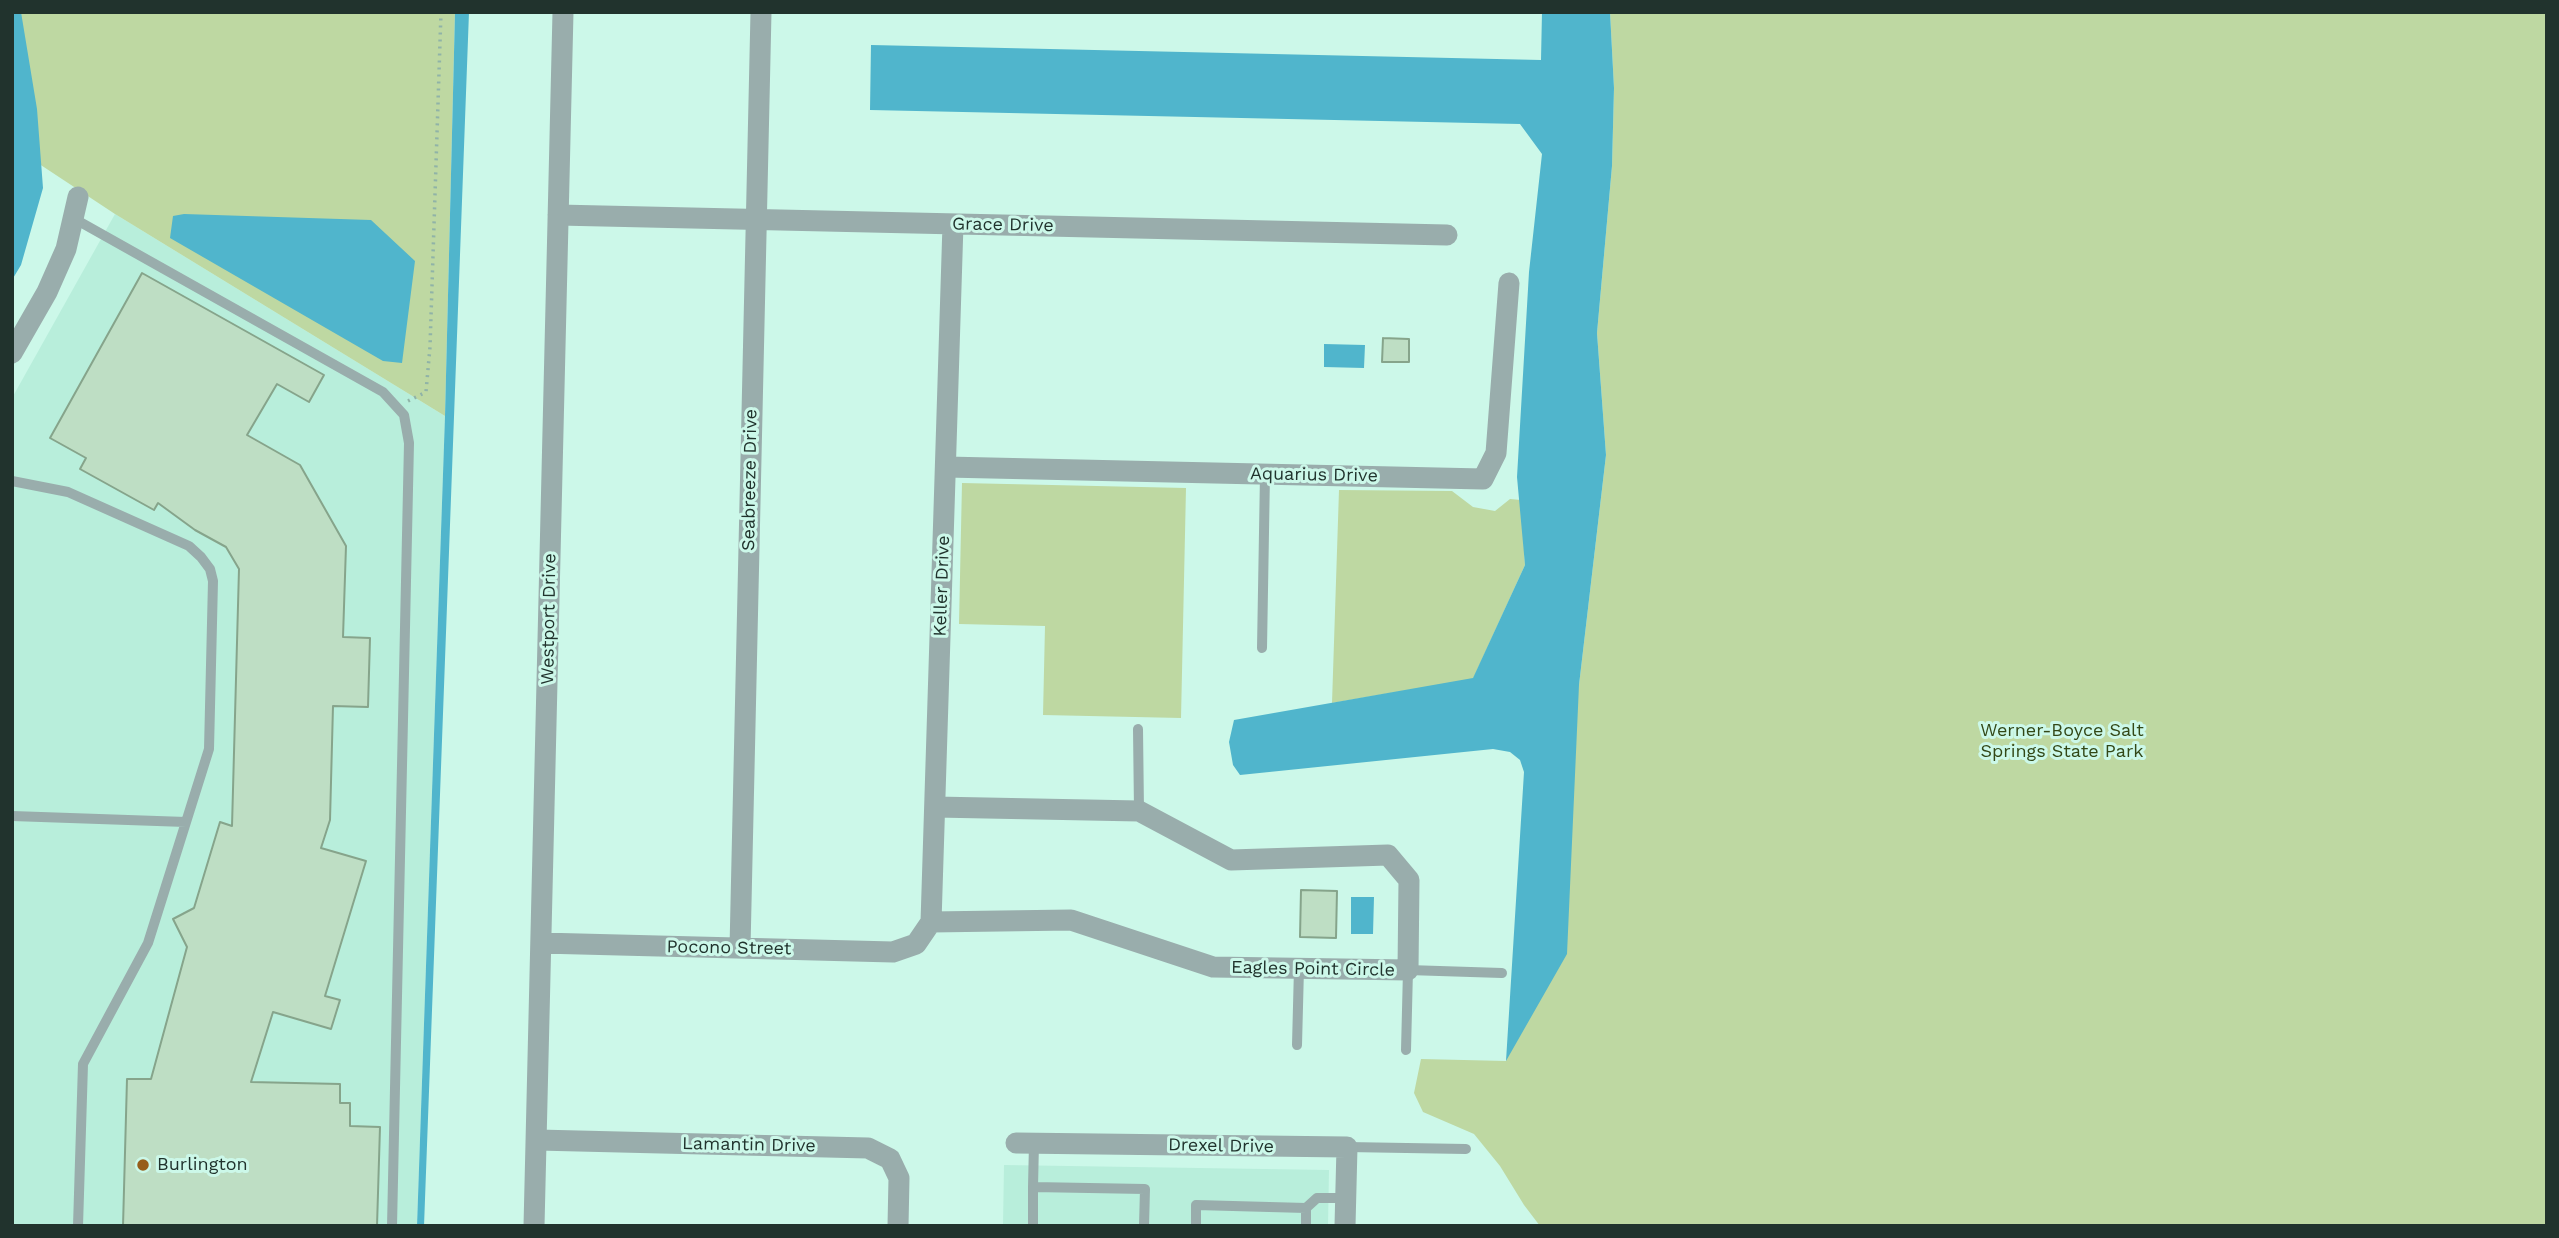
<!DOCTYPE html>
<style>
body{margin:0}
#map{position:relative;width:2559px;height:1238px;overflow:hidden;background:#ccf8e9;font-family:"Work Sans",sans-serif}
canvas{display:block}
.frame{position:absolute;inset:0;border:14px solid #21332d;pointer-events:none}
</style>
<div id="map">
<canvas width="2559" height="1238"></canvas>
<div class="frame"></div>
</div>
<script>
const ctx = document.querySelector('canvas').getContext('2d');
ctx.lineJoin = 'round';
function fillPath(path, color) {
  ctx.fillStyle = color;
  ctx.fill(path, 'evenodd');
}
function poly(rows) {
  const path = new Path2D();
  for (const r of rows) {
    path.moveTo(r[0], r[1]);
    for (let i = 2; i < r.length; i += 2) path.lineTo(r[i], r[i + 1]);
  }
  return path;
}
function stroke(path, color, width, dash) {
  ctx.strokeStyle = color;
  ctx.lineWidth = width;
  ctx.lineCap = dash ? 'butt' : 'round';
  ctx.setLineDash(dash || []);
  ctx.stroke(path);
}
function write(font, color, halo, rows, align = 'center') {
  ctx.font = font + ' "Work Sans",sans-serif';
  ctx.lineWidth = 6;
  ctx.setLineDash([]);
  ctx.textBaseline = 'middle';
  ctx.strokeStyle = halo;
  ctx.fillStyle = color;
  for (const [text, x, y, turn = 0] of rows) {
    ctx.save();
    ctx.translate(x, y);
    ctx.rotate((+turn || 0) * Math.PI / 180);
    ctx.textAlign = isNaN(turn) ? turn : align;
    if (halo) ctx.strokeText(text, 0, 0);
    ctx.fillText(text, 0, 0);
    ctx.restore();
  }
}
const built = poly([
 [115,214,445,416,417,1226,12,1226,12,398],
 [1004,1165,1329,1170,1328,1226,1003,1226]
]);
const green = poly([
 [12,12,455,12,445,416,115,214,12,146],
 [1610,12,2547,12,2547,1226,1540,1226,1524,1205,1500,1166,1474,1134,1423,1112,1414,1093,1421,1059,1506,1061,1579,685,1606,455,1597,333,1612,166,1614,88],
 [962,483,1186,488,1181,718,1043,715,1045,626,959,624],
 [1339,490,1452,491,1473,507,1495,511,1510,499,1521,500,1525,565,1473,679,1332,703]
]);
const water = poly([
 [12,12,21,12,37,109,43,188,21,265,12,280],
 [455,12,469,12,424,1226,417,1226,445,416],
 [1542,12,1610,12,1614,88,1612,166,1597,333,1606,455,1579,685,1567,954,1506,1061,1524,772,1520,760,1510,752,1493,749,1240,775,1233,765,1229,742,1234,720,1473,678,1525,565,1517,477,1529,272,1542,154,1520,124,870,110,871,45,1541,60],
 [184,214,371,220,415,261,402,363,383,361,170,238,173,216],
 [1324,344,1365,345,1364,368,1324,367],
 [1351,897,1374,897,1373,934,1351,934]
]);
const building = poly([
 [142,273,324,375,309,402,277,384,247,435,300,465,346,546,343,637,370,638,368,707,333,706,330,820,321,848,366,861,325,996,340,1000,331,1029,273,1012,251,1082,340,1084,340,1103,350,1103,350,1126,380,1127,377,1226,123,1226,127,1079,151,1079,187,947,173,919,194,908,220,822,232,826,239,569,226,547,195,530,158,503,154,510,80,469,86,458,50,438,142,273],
 [1383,338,1409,339,1409,362,1382,362,1383,338],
 [1301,890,1337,891,1336,938,1300,937,1301,890]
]);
const path = poly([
 [408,401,426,392,430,347,441,12]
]);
const lane = poly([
 [73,218,383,392,404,415,409,443,392,1226],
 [12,481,68,492,189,546,201,557,210,569,213,581,209,749,148,943,83,1064,78,1226],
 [1262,648,1265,474],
 [1138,729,1139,811],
 [12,816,186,822],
 [1297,1045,1299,968],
 [1406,1050,1408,970,1502,973],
 [1347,1147,1466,1149],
 [1033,1187,1034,1143],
 [1306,1208,1317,1198,1346,1198],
 [1033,1226,1033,1187,1145,1189,1144,1226],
 [1196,1226,1196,1205,1306,1208,1306,1226]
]);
const street = poly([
 [558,215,1447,235],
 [12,353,47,292,66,249,78,197],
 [946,467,1483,479,1496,453,1509,283],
 [931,922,1071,920,1213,967,1408,970,1409,880,1388,855,1231,860,1139,811,935,807],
 [541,943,893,952,916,944,931,922,953,224],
 [740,948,761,12],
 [537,1140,868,1148,890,1159,899,1178,898,1226],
 [1016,1143,1347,1147,1345,1226],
 [534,1226,563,12]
]);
const markers = [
 [143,1165,7,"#975e1b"]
];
const streetNames = [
 ["Grace Drive",1003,225,1],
 ["Aquarius Drive",1314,475,1],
 ["Seabreeze Drive",750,480,-89],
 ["Keller Drive",942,586,-88],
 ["Westport Drive",549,619,-89],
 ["Pocono Street",729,948,1],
 ["Eagles Point Circle",1313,969,1],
 ["Lamantin Drive",749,1145,1],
 ["Drexel Drive",1221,1146,1]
];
const parkNames = [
 ["Werner-Boyce Salt",2062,731],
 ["Springs State Park",2062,752]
];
const poiNames = [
 ["Burlington",157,1165]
];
fillPath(built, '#b8eedb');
fillPath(green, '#bed8a2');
fillPath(water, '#50b5cc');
fillPath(building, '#bedec4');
stroke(building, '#86a48b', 2);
stroke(path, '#90b3a7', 3.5, [2, 5]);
stroke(lane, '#99adac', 10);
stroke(street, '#99adac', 21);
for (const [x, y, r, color] of markers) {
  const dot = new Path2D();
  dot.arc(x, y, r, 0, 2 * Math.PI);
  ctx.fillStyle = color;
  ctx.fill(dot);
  stroke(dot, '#ccf8e9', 2.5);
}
write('18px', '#21332d', '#ccf8e9', streetNames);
write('18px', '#324716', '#ccf8e9', parkNames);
write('18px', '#21332d', '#ccf8e9', poiNames, 'left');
</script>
